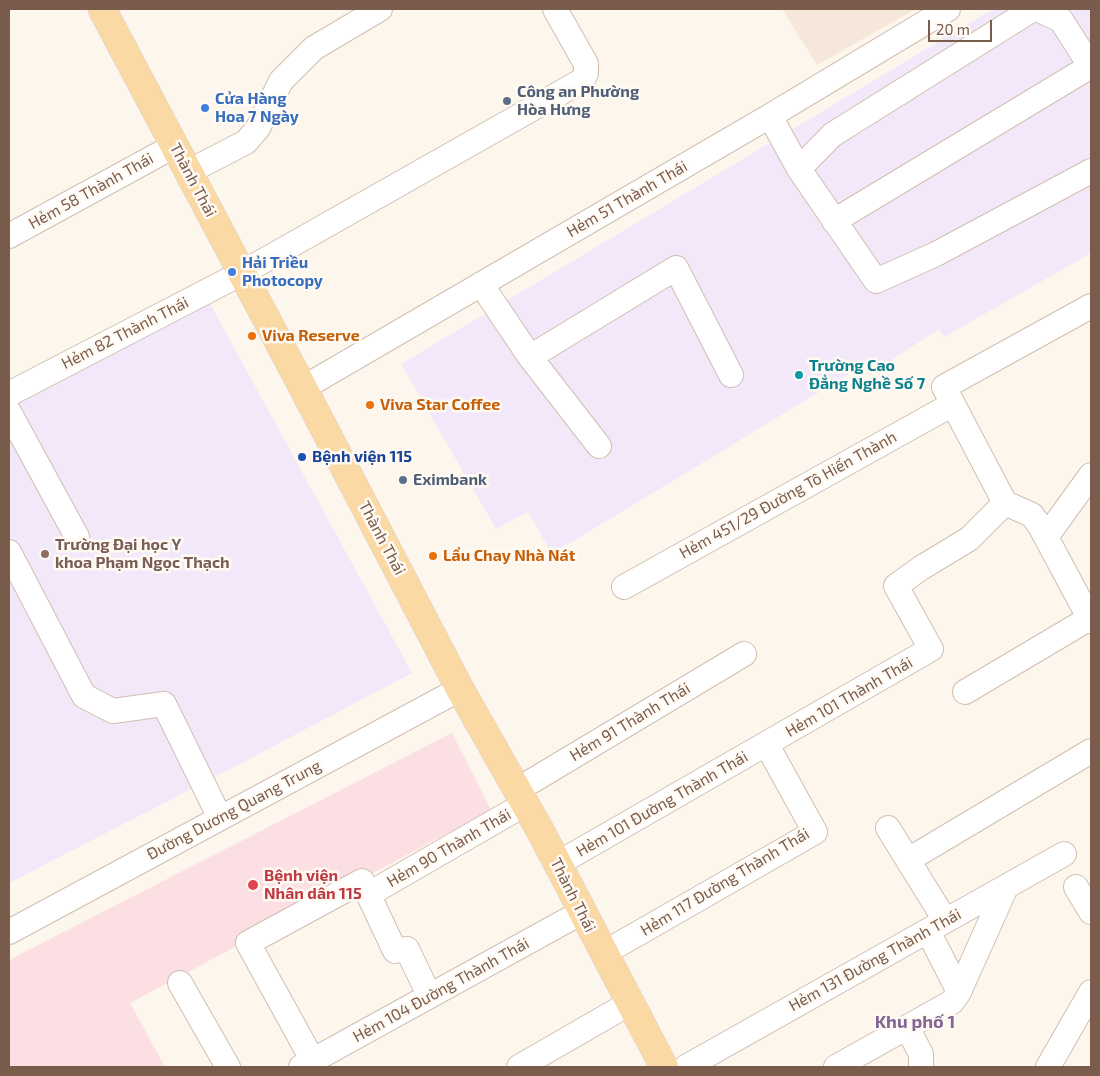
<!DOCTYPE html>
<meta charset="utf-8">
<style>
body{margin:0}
#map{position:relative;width:1100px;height:1076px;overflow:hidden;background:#fdf6ec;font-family:"Exo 2",sans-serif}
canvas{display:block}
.frame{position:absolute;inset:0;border:10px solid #7a5c4d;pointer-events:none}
.scale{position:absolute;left:928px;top:20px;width:64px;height:22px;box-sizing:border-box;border:2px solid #7a5c4d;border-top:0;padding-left:6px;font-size:15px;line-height:18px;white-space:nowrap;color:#7a5c4d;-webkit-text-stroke:4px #fffaf3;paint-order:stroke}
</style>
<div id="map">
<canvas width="1100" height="1076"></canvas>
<div class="frame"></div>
<div class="scale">20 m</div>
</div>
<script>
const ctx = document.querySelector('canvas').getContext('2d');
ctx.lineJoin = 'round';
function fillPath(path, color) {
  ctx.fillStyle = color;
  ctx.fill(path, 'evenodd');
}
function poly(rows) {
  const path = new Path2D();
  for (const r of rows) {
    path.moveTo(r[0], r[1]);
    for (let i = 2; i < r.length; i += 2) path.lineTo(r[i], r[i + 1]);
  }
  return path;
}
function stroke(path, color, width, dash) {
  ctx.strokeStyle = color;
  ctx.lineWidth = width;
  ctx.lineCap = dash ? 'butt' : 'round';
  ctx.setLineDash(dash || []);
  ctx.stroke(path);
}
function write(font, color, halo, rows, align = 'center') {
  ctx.font = font + ' "Exo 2",sans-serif';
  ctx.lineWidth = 5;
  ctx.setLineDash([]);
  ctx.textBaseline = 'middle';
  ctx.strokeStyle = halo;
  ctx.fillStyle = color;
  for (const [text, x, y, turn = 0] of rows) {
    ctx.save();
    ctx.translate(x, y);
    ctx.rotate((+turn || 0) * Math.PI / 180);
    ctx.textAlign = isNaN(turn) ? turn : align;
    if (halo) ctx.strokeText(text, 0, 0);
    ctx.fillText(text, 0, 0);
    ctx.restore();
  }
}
const residential = poly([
 [782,9,916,9,817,65]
]);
const education = poly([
 [993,9,1091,9,1091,253,944,337,939,329,881,367,877,357,552,554,528,512,496,529,401,364],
 [208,300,412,673,232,768,9,883,9,401]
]);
const medical = poly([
 [452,733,491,810,130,1003,165,1067,9,1067,9,960]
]);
const minor = poly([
 [1037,9,1061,20,1091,67],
 [770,116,799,169,832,135,1033,9],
 [799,169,876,281,936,254,1091,171],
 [188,172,246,142,258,128,281,81,314,48,380,9],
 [834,221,1091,66],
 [9,236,174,146],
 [481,284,530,357,676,268,731,375],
 [1091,306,944,387,1005,503,1032,515,1040,526,1091,621],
 [530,357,599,446],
 [303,388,770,116,948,9],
 [9,394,242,273,583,80,586,73,586,64,555,9],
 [9,412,77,537],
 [1046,537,1091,475],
 [9,552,84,696,113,711,164,704,220,818],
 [624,587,953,404],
 [965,692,1090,618],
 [517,790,744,654],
 [888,828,945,920],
 [908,860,1091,751],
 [557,864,931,649,896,586,921,568,969,539,1005,503],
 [1076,887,1091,912],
 [369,894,525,804],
 [928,931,959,992],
 [9,932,460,689],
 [604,953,815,832,767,745],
 [180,983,228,1067],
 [907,1027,921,1054,921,1067],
 [313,1061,248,943,362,881,395,951,407,949,429,995],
 [301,1067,582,912],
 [519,1067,630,1003],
 [686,1067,1064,854],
 [836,1067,952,1002,959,992,1006,887],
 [1048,1067,1091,992]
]);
const major = poly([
 [102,9,303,388,460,689,541,832,664,1067]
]);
const markers = [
 [507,101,5,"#5c6f8a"],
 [205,108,5,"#3f7fe0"],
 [232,272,5,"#3f7fe0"],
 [252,336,5,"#e8710a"],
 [799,375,5,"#0f9aa8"],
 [370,405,5,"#e8710a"],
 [302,457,5,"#1a4fb4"],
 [403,480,5,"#5c6f8a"],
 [45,554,5,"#8d6e63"],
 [433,556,5,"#e8710a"],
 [253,885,6,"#e0444e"]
];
const serviceNames = [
 ["Công an Phường",517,92],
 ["Hòa Hưng",517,110],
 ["Eximbank",413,480]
];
const shopNames = [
 ["Cửa Hàng",215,99],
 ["Hoa 7 Ngày",215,117],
 ["Hải Triều",242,263],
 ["Photocopy",242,281]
];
const streetNames = [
 ["Thành Thái",193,180,62],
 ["Hẻm 58 Thành Thái",91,191,-29],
 ["Hẻm 51 Thành Thái",627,199,-30],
 ["Hẻm 82 Thành Thái",125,333,-27],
 ["Hẻm 451/29 Đường Tô Hiến Thành",788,495,-29],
 ["Thành Thái",382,538,62],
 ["Hẻm 101 Thành Thái",849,697,-30],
 ["Hẻm 91 Thành Thái",630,722,-31],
 ["Hẻm 101 Đường Thành Thái",662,804,-30],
 ["Đường Dương Quang Trung",234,810,-28],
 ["Hẻm 90 Thành Thái",449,848,-30],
 ["Hẻm 117 Đường Thành Thái",725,882,-31],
 ["Thành Thái",573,895,63],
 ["Hẻm 131 Đường Thành Thái",875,960,-29],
 ["Hẻm 104 Đường Thành Thái",441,990,-29]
];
const foodNames = [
 ["Viva Reserve",262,336],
 ["Viva Star Coffee",380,405],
 ["Lẩu Chay Nhà Nát",443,556]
];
const cultureNames = [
 ["Trường Cao",809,366],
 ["Đẳng Nghề Số 7",809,384]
];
const transitNames = [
 ["Bệnh viện 115",312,457]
];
const educationNames = [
 ["Trường Đại học Y",55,545],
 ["khoa Phạm Ngọc Thạch",55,563]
];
const healthNames = [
 ["Bệnh viện",264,876],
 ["Nhân dân 115",264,894]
];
const neighbourhoodNames = [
 ["Khu phố 1",915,1022]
];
fillPath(residential, '#f5e8da');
fillPath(education, '#f3e8fa');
fillPath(medical, '#fbdfe3');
stroke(minor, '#d1beb0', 26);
stroke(major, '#dad1cd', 29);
stroke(minor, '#fff', 24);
stroke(major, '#fbd9a5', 28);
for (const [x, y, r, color] of markers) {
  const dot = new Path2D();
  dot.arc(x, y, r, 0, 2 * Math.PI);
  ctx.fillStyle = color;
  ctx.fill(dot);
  stroke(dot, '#fffaf3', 2);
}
write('bold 16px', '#4e5e75', '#fffaf3', serviceNames, 'left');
write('bold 16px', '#366cbe', '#fffaf3', shopNames, 'left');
write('16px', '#7a5c4d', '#fffaf3', streetNames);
write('bold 16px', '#c56008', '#fffaf3', foodNames, 'left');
write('bold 16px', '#0d838f', '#fffaf3', cultureNames, 'left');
write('bold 16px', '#164399', '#fffaf3', transitNames, 'left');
write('bold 16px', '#785e54', '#fffaf3', educationNames, 'left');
write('bold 16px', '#be3a42', '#fffaf3', healthNames, 'left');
write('bold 18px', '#846695', '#fffaf3', neighbourhoodNames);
</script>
